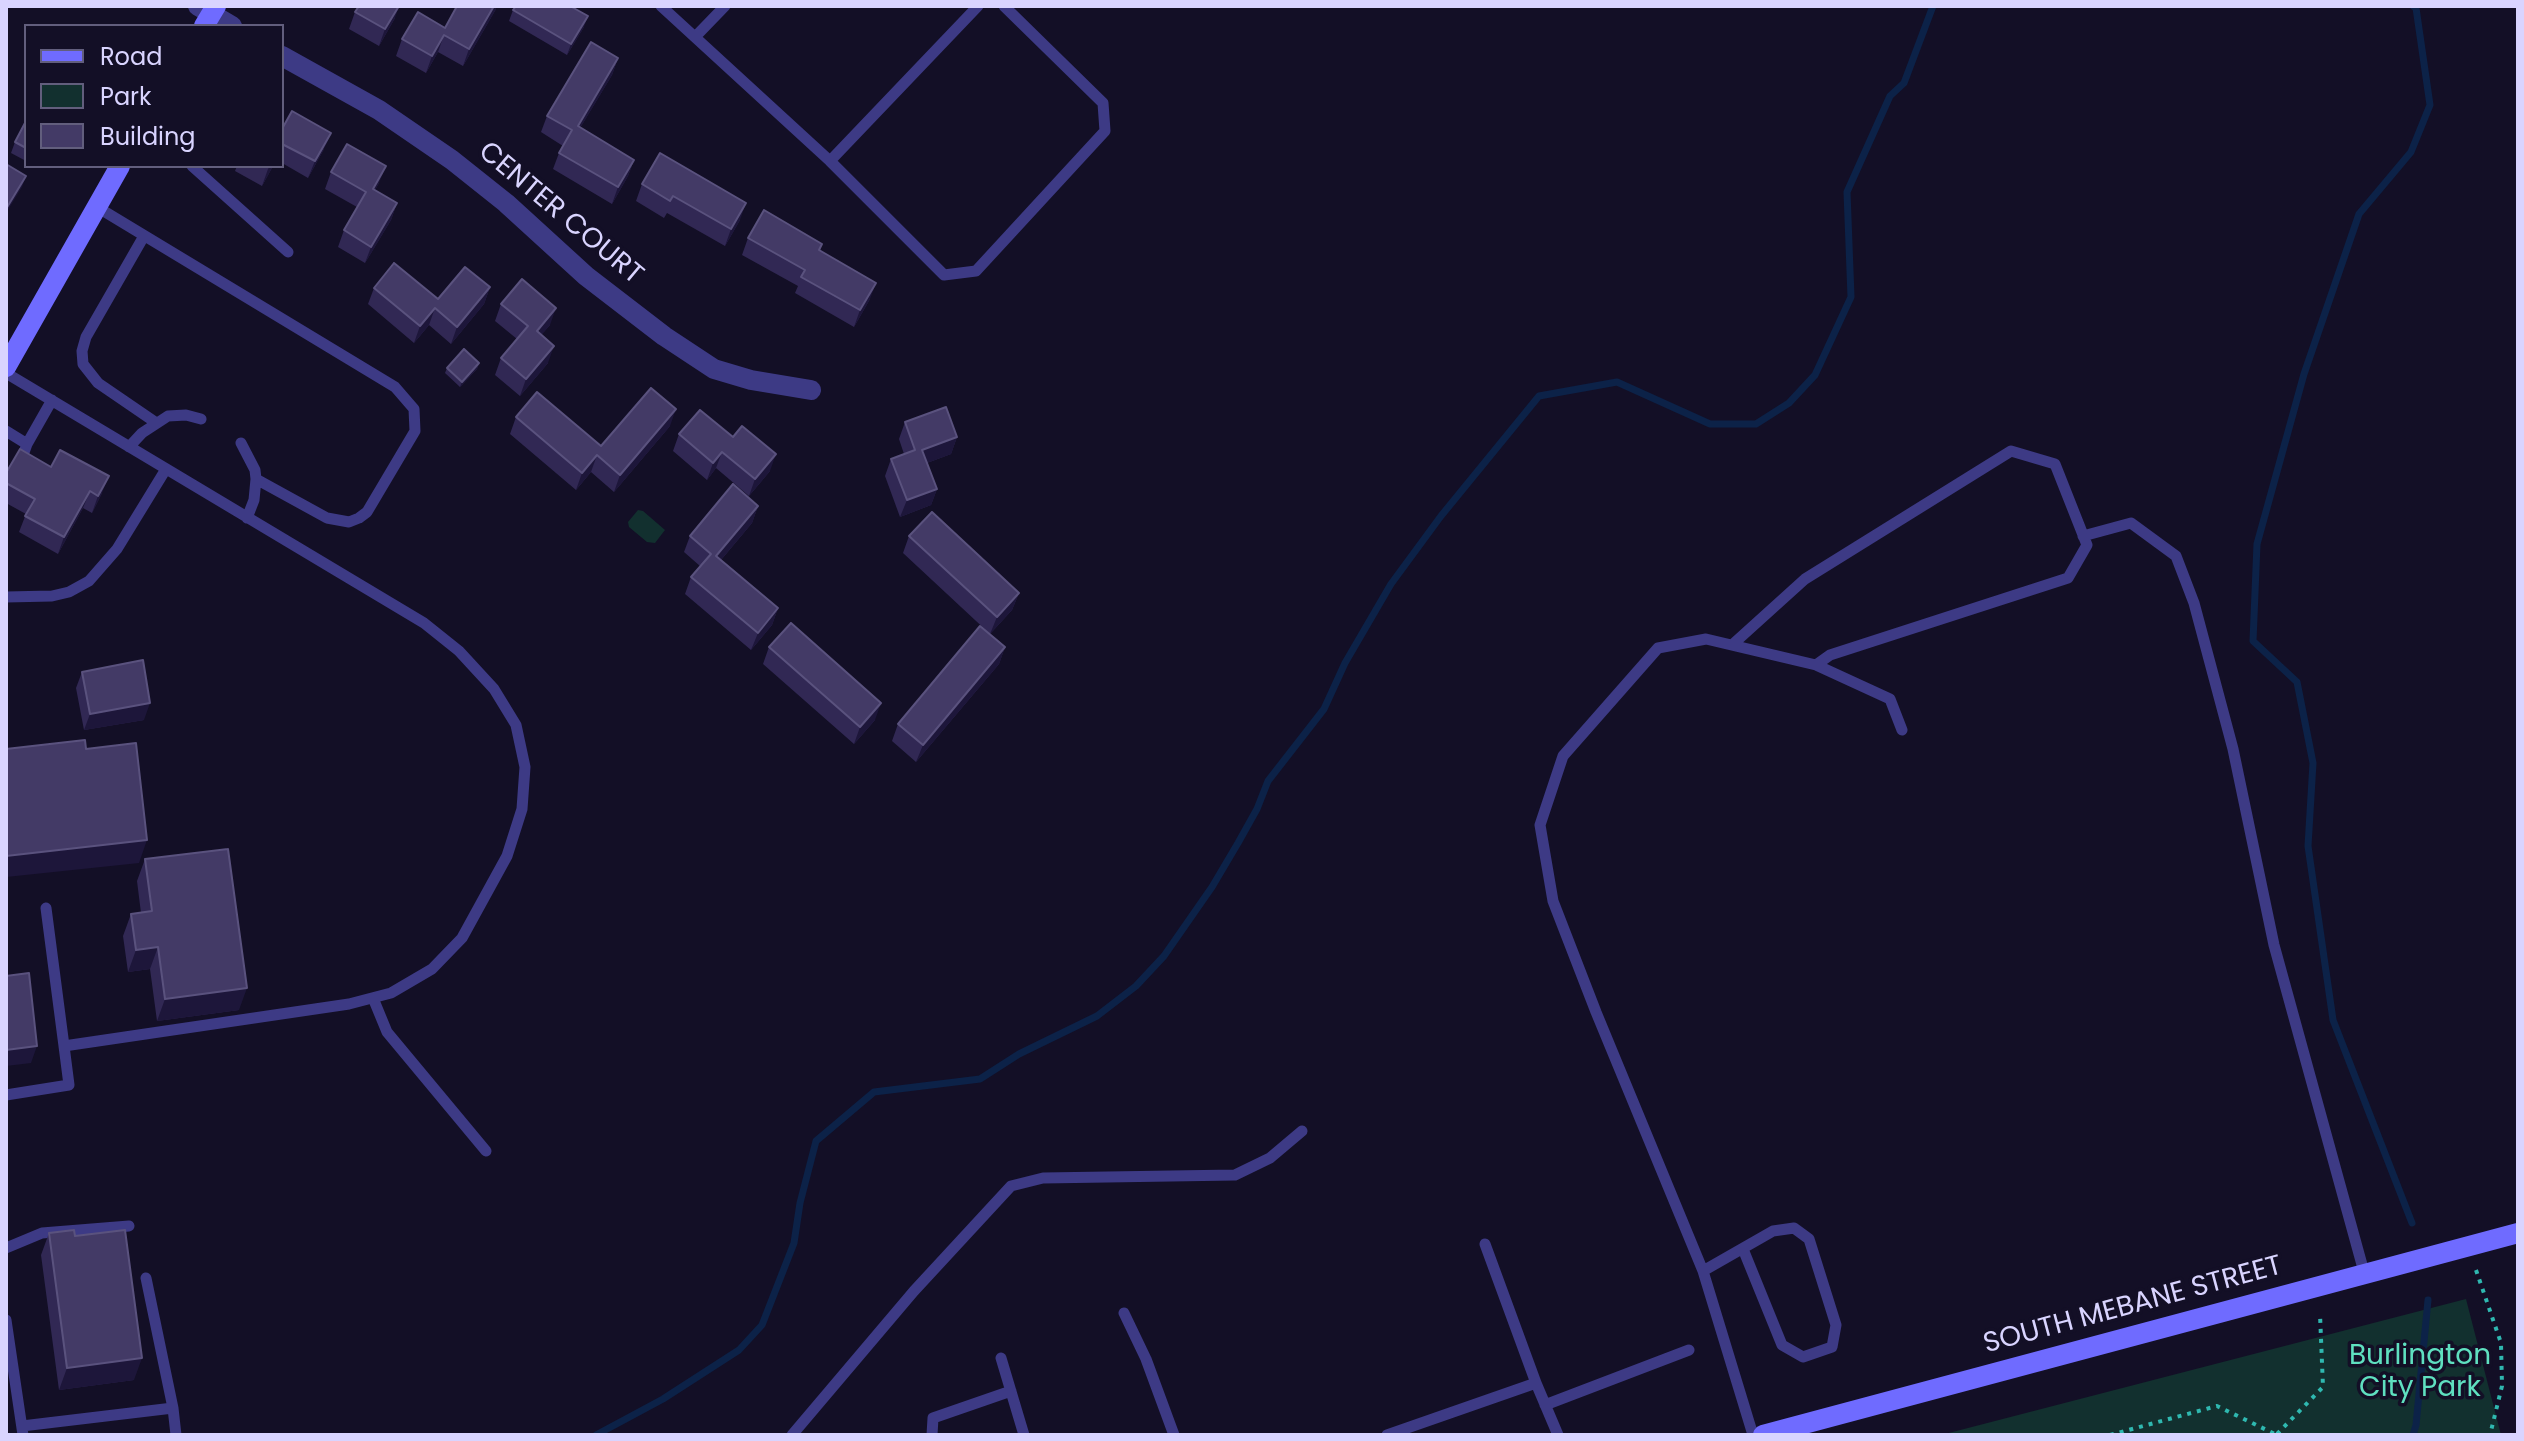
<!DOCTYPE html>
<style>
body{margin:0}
#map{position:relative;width:2524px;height:1441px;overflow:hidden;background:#130f26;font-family:Poppins,sans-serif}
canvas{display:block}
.frame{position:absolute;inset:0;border:8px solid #d9d4ff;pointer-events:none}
.legend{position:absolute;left:24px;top:24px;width:260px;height:144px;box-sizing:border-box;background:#130f26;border:2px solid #625e7d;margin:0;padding:10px 14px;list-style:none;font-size:24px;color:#d9d4ff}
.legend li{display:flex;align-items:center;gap:16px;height:40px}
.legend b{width:40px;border:2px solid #625e7d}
</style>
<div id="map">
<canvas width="2524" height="1441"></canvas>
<div class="frame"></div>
<ul class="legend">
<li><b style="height:10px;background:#6f6bff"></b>Road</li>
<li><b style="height:22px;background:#12302f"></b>Park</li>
<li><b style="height:22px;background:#433a66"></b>Building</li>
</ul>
</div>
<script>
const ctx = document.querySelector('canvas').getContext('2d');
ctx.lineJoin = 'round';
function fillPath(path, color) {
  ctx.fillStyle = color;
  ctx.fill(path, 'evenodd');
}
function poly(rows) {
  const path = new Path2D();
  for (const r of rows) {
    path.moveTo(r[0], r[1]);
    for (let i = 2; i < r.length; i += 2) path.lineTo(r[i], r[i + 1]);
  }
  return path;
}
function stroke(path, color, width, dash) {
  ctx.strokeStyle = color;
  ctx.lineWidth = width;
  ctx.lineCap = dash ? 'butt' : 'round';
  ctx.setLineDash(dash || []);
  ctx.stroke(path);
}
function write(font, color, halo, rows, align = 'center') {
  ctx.font = font + ' Poppins,sans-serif';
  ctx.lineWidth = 7;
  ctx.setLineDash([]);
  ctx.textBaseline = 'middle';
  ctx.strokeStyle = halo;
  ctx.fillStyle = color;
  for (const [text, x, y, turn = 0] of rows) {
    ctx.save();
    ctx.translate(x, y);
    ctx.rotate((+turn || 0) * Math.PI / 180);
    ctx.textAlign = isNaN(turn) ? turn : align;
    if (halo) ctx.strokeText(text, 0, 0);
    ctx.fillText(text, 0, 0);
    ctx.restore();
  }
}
const green = poly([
 [638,510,643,511,665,530,655,543,647,542,629,527,628,522],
 [2466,1299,2501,1435,1941,1435]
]);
const stream = poly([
 [2412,1223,2333,1020,2308,846,2313,763,2297,682,2253,641,2257,544,2304,374,2359,214,2411,152,2430,105,2416,8,2413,6],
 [596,1435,663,1399,739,1350,762,1325,794,1243,800,1203,816,1141,874,1092,980,1079,1019,1054,1097,1016,1136,986,1164,956,1212,887,1238,843,1257,809,1268,781,1324,709,1345,663,1391,584,1441,516,1539,396,1617,382,1710,424,1756,424,1789,403,1815,375,1851,297,1847,192,1890,96,1904,83,1933,6],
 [2413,1435,2416,1425,2428,1300]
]);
const path = poly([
 [2476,1270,2501,1343,2502,1386,2490,1435],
 [2277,1434,2323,1387,2320,1314],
 [2110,1435,2217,1406,2277,1435]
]);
const lane = poly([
 [661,6,830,161,978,6],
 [696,36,725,6],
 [830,161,944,275,976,271,1105,131,1103,103,1004,6],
 [192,166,288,252],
 [97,207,395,387,414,409,415,431,367,512,359,518,349,522,327,518,256,479],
 [144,236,86,337,82,351,83,364,98,383,155,422],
 [6,373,424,623,459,651,494,689,516,725,525,767,522,809,507,856,462,938,432,969,391,993,349,1004,64,1046,69,1085,6,1095],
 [6,431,27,444],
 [241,443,255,470,256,479,254,500,247,518],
 [129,447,142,433,168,416,186,415,201,419],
 [20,464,27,444,52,400],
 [2083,536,2131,523,2176,556,2194,603,2233,749,2274,945,2364,1272],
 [6,597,52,596,69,592,89,581,117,549,166,469],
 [1732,645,1805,579,2011,451,2055,464,2087,545,2068,578,1830,655,1816,665],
 [46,908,64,1046],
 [373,998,387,1032,486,1151],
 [1485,1244,1536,1383,1558,1435],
 [6,1248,42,1233,129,1226],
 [1703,1271,1773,1231,1794,1228,1809,1239,1836,1325,1832,1347,1803,1357,1782,1345,1743,1249],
 [146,1278,173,1408],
 [1124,1313,1146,1359,1174,1435],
 [6,1320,23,1435],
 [1001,1358,1024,1435],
 [1545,1405,1689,1350],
 [22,1426,173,1408,176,1435],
 [792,1435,914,1291,1011,1186,1043,1178,1235,1175,1270,1158,1302,1131],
 [932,1435,933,1418,1011,1391],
 [1387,1435,1536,1383],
 [1753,1435,1703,1271,1596,1012,1553,901,1540,825,1563,756,1658,648,1706,639,1816,665,1890,699,1902,730]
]);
const street = poly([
 [198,6,232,26],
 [282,56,379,110,452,160,506,203,586,276,664,336,714,369,751,380,811,390]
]);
const secondary = poly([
 [204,26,216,6],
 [6,367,120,166],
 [1763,1435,2518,1233]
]);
const wall = poly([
 [496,9,463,66,438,52,426,73,396,56,402,39,445,28],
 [513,10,584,27,567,55,509,21],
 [355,12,395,18,379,46,349,29],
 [618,58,612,75,580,128,634,160,628,176,612,204,553,169,559,153,563,146,541,132,547,116],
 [26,121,26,161,11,153,15,142],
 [282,129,324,149,308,178,282,163],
 [237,166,273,166,262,186,235,171],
 [331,172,379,183,375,190,397,203,391,220,365,263,338,247,344,230,357,207,325,189],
 [642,184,740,220,725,246,667,213,664,218,636,201],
 [748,238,822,244,820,250,870,299,854,327,795,293,798,286,742,255],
 [490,287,484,304,451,344,429,325,414,343,368,304,374,288,438,299],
 [501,304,550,325,541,335,548,363,520,396,495,375,501,358,517,339,495,321],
 [479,363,477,369,460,387,445,373,447,368],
 [516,417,601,446,670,426,614,492,591,472,576,490,510,434],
 [905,422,957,437,951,454,927,463,937,489,931,505,900,517,885,476,891,459,904,454,899,439],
 [679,434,770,471,749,496,716,468,707,480,673,451],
 [51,467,102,493,92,513,83,508,58,554,19,532,26,514,6,503,6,473],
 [758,506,752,523,721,560,778,608,772,625,751,650,685,594,691,577,700,566,684,552,690,536],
 [909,536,1019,593,1012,610,990,634,903,553],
 [769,647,875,720,854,744,763,664],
 [1005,647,999,664,916,762,892,741,898,724],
 [82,672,144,720,84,730,76,688],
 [145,859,239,1010,157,1021,150,969,128,972,123,936,131,914,141,913,137,881],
 [49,1233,75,1236,134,1380,59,1390,41,1255]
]);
const shadedWall = poly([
 [399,6,395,18,379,46,385,29],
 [494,6,497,6,496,9,463,66,469,49],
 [588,16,584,27,567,55,571,44],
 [444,35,438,52,426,73,432,56],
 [618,58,612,75,571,143,578,126],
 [331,133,324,149,308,178,315,161],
 [634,160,628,176,612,204,618,187],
 [270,166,273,166,262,186,268,169],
 [386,166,379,183,366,206,373,189],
 [26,176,22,187,6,213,6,209],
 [397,203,391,220,365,263,371,247],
 [746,203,740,220,725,246,731,229],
 [876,283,870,299,854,327,860,310],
 [490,287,484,304,451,344,457,327],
 [435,308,429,325,414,343,420,326],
 [556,308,550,325,530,348,537,331],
 [554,346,548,363,520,396,526,379],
 [479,363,477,369,460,387,462,382],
 [676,409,670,426,614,492,620,475],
 [957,437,951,454,916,467,922,450],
 [722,452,716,468,707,480,713,463],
 [776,454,770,471,749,496,755,479],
 [597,455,591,472,576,490,582,473],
 [109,476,102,493,92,513,98,496],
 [937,489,931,505,900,517,907,500],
 [90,491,83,508,58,554,64,537],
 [758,506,752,523,710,573,716,556],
 [1019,593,1012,610,990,634,997,617],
 [778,608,772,625,751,650,758,633],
 [1005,647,999,664,916,762,923,745],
 [150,703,144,720,84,730,90,714],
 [881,703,875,720,854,744,860,727],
 [147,840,139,863,6,877,6,856],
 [158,947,150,969,128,972,136,950],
 [247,988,239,1010,157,1021,165,999],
 [37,1046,31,1063,6,1066,6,1050],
 [142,1358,134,1380,59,1390,67,1368]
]);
const building = poly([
 [359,6,399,6,385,29,355,12,359,6],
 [457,6,494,6,469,49,444,35,432,56,402,39,418,12,445,28,457,6],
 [516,6,570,6,588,16,571,44,513,10,516,6],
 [591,42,618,58,578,126,634,160,618,187,559,153,572,130,547,116,591,42],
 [292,111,331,133,315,161,282,144,282,129,292,111],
 [26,121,26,148,15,142,26,121],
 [347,144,386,166,373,189,397,203,371,247,344,230,366,192,331,172,347,144],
 [660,153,746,203,731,229,673,196,670,201,642,184,660,153],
 [6,164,26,176,6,209,6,164],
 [764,210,822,244,819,250,876,283,860,310,801,277,805,270,748,238,764,210],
 [394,263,438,299,465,267,490,287,457,327,435,308,420,326,374,288,394,263],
 [522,279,556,308,537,331,554,346,526,379,501,358,528,326,501,304,522,279],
 [464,349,479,363,462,382,447,368,464,349],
 [651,388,676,409,620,475,597,455,582,473,516,417,537,392,601,446,651,388],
 [946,407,957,437,922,450,937,489,907,500,891,459,915,450,905,422,946,407],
 [700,410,733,437,742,426,776,454,755,479,722,452,713,463,679,434,700,410],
 [20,449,51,467,60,450,109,476,98,496,90,491,64,537,25,516,35,499,6,483,6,473,20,449],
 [733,484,758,506,716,556,778,608,758,633,691,577,711,554,690,536,733,484],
 [932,512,1019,593,997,617,909,536,932,512],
 [791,623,881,703,860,727,769,647,791,623],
 [980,626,1005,647,923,745,898,724,980,626],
 [143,660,150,703,90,714,82,672,143,660],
 [85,740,86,749,136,743,147,840,6,856,6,749,85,740],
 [228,849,247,988,165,999,158,947,136,950,131,914,152,911,145,859,228,849],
 [29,973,37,1046,6,1050,6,976,29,973],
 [74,1230,75,1236,125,1230,142,1358,67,1368,49,1233,74,1230]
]);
const streetNames = [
 ["CENTER COURT",560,214,40],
 ["SOUTH MEBANE STREET",2133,1306,-15]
];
const parkNames = [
 ["Burlington",2420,1357],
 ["City Park",2420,1389]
];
fillPath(green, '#12302f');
stroke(stream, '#0c2248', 7);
stroke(path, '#2fb8b0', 4, [4, 6]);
stroke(lane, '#3d3a85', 11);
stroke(street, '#3d3a85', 20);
stroke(secondary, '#6f6bff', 20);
fillPath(wall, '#312854');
fillPath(shadedWall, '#1d163a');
fillPath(building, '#433a66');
stroke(building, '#5a527e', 2);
write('28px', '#d9d4ff', '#130f26', streetNames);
write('28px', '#5fe0c0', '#130f26', parkNames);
</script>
